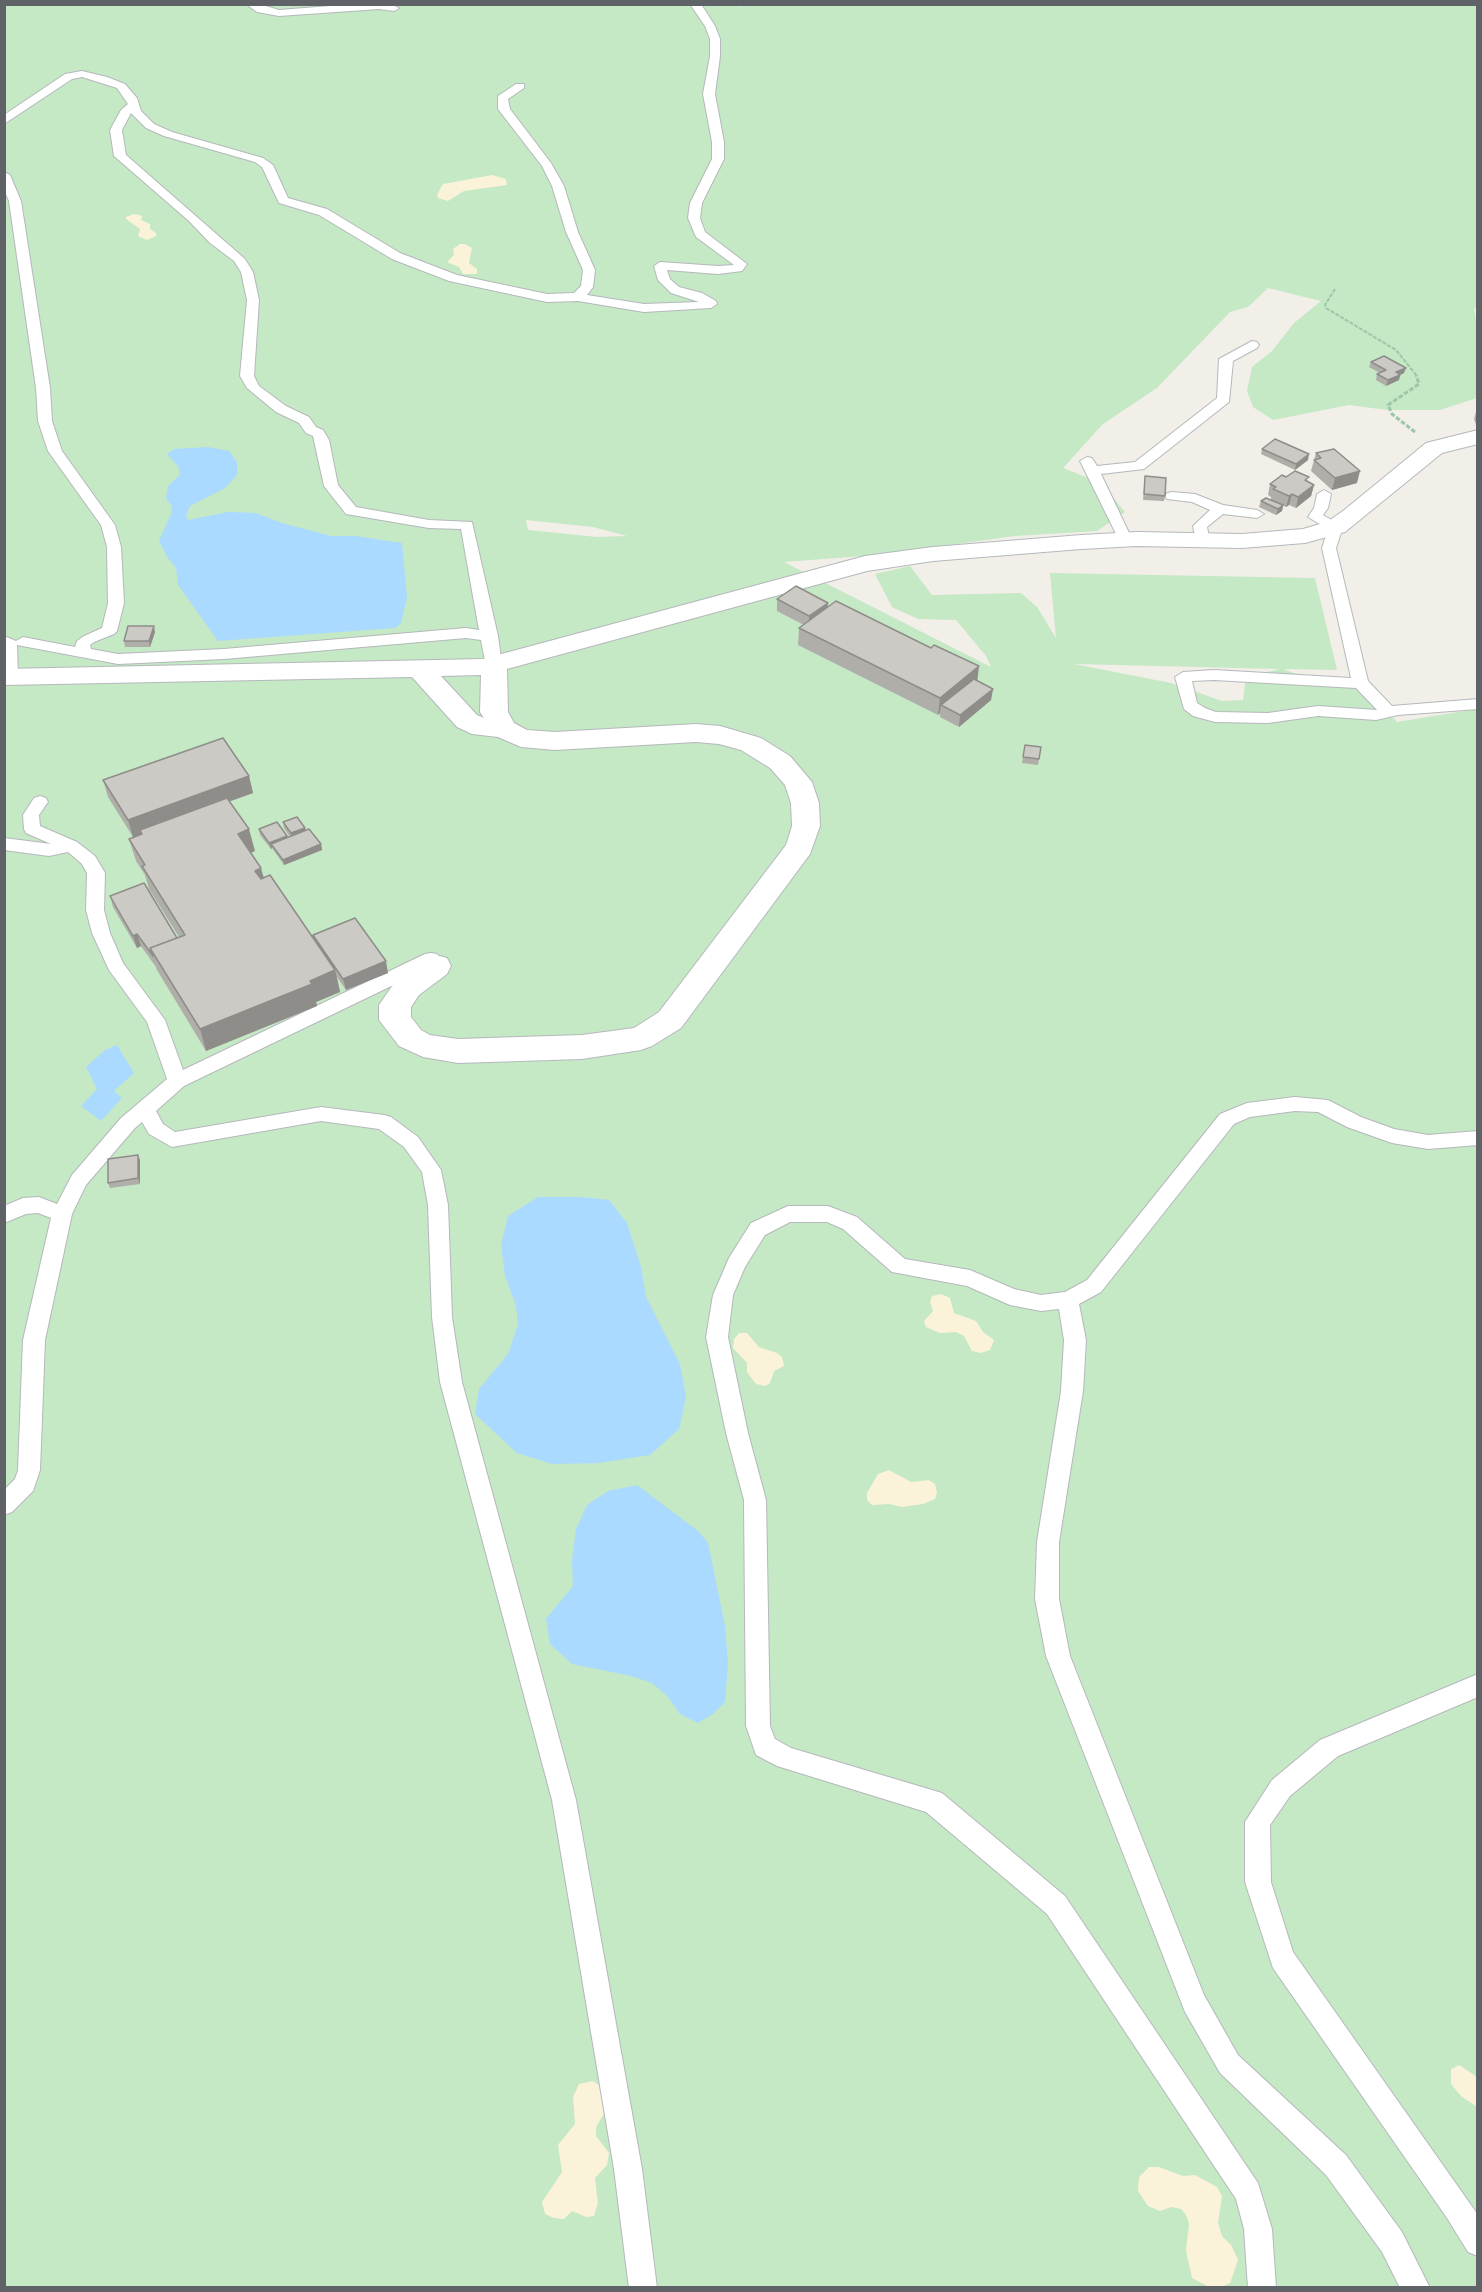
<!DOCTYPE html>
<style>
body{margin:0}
#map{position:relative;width:1482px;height:2292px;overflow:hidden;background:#f1efe8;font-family:Barlow,sans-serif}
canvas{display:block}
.frame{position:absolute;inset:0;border:6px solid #5f6368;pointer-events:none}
</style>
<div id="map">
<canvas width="1482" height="2292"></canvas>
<div class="frame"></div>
</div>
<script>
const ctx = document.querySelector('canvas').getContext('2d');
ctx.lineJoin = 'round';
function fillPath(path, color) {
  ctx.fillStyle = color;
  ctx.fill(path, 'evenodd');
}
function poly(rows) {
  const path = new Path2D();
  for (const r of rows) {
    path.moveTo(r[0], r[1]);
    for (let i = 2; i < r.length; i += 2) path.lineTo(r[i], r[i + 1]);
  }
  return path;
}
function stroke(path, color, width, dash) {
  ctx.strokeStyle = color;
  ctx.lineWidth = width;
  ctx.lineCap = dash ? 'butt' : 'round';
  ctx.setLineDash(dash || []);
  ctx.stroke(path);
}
const green = poly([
 [744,4,1477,5,1478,307,1474,309,1478,330,1477,398,1440,410,1387,410,1349,405,1273,420,1253,407,1247,391,1252,367,1272,351,1294,323,1321,301,1268,288,1248,307,1230,312,1157,388,1103,424,1063,468,1101,483,1125,512,1097,531,1015,536,876,555,784,562,991,667,986,656,956,620,918,619,892,607,875,574,910,566,932,595,1021,593,1037,607,1056,638,1050,573,1315,578,1337,670,1283,669,1309,679,1353,677,1397,722,1477,709,1477,2287,5,2288,5,5,742,5,738,10],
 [526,520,593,527,627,536,597,537,528,530],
 [1074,664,1075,664,1280,669,1246,677,1243,700,1222,701,1171,683]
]);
const sand = poly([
 [492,175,506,179,507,185,464,191,448,201,438,198,437,195,443,184],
 [134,214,139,215,142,216,141,220,150,224,150,229,156,233,156,236,147,240,138,236,140,229,126,219,126,217],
 [460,244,465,244,472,248,469,263,477,269,477,274,463,274,459,267,447,262,454,255,453,249],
 [941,1294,950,1298,954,1313,976,1321,983,1332,994,1340,990,1350,981,1353,972,1351,964,1336,956,1332,940,1333,926,1327,924,1321,933,1311,930,1302,932,1296],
 [739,1333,747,1333,759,1347,777,1353,782,1357,784,1366,774,1371,770,1383,765,1386,756,1384,747,1372,747,1363,733,1348,734,1339],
 [889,1470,911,1482,929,1480,935,1484,937,1493,935,1499,923,1504,902,1507,889,1504,872,1505,867,1500,867,1493,878,1474],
 [1459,2065,1477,2077,1477,2107,1461,2096,1451,2084,1451,2069],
 [593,2081,605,2089,609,2105,596,2127,596,2136,609,2153,607,2165,595,2178,598,2203,594,2216,586,2217,572,2211,564,2219,554,2218,545,2214,542,2202,562,2172,558,2145,575,2124,573,2097,579,2084],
 [1149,2167,1159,2167,1183,2176,1195,2175,1217,2187,1222,2196,1218,2223,1222,2236,1231,2245,1238,2260,1230,2283,1221,2287,1209,2287,1192,2278,1186,2251,1189,2224,1186,2215,1181,2209,1171,2207,1160,2211,1148,2206,1138,2191,1139,2177]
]);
const water = poly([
 [208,447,229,451,237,462,237,475,225,488,190,506,186,516,188,520,228,512,256,513,282,523,331,536,355,536,402,543,407,597,401,623,395,628,218,641,178,585,176,568,167,557,159,541,171,514,172,507,166,498,168,486,180,475,178,466,167,454,174,449],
 [117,1045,134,1073,114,1091,122,1098,101,1121,81,1106,97,1089,86,1067,105,1050],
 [538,1197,581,1197,609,1200,627,1223,641,1267,646,1297,680,1364,686,1397,679,1429,650,1455,599,1463,552,1464,517,1453,475,1414,479,1389,508,1354,518,1324,516,1306,505,1276,501,1245,508,1216],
 [637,1485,698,1531,708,1543,725,1626,728,1663,725,1702,713,1714,698,1723,680,1714,667,1696,652,1683,631,1676,572,1664,550,1644,546,1619,573,1586,572,1561,576,1529,587,1505,608,1491]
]);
const pathFar1 = poly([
 [1335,289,1325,305,1326,308,1396,350,1417,376]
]);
const path = poly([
 [1415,432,1392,414,1388,405,1419,384,1416,375]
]);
const service = poly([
 [246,4,259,4,279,10,356,4,391,4,399,8,394,11,379,9,279,16,257,12,246,4],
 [690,4,701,4,715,26,720,39,720,56,715,94,724,142,724,159,702,203,700,218,705,232,747,264,742,271,718,274,667,270,670,279,679,287,702,293,716,301,717,304,711,308,644,312,578,301,547,302,449,281,392,259,319,215,279,203,262,167,255,162,164,136,146,128,131,113,122,130,126,155,245,259,253,272,259,300,254,376,259,386,286,406,309,417,316,427,323,430,329,440,338,485,356,507,429,520,472,522,498,636,502,666,500,669,494,671,486,666,481,640,466,638,224,659,118,664,17,645,18,677,16,680,4,680,4,636,16,641,23,637,75,647,77,641,84,636,102,628,108,603,107,547,101,525,48,451,38,421,36,388,9,201,4,190,4,172,10,175,21,201,50,388,52,421,62,451,115,525,121,547,124,603,117,631,114,634,94,642,90,645,91,649,118,654,224,649,466,628,479,630,461,529,429,528,346,514,324,486,313,436,306,433,299,423,276,412,247,388,240,376,247,300,241,272,234,261,210,243,189,221,114,156,110,130,121,110,128,104,117,88,82,77,72,79,4,124,4,115,65,74,82,71,107,77,125,84,137,98,141,111,154,124,172,132,263,158,273,165,288,198,327,209,400,253,457,275,547,294,574,293,581,286,583,270,566,232,552,186,542,166,498,109,498,96,516,84,524,84,524,88,508,99,510,109,551,163,564,186,578,232,595,270,593,287,587,295,644,304,699,302,671,293,658,280,654,266,660,262,718,266,734,265,696,237,688,218,690,203,712,159,712,142,703,94,710,56,710,39,705,26,690,4],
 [1252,341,1257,342,1259,345,1257,348,1233,361,1229,402,1144,469,1101,474,1132,539,1125,543,1120,542,1080,461,1087,457,1092,458,1097,466,1135,462,1217,398,1219,359,1252,341],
 [1324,490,1331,494,1328,508,1323,515,1343,527,1336,548,1368,681,1392,706,1478,699,1478,709,1398,715,1376,720,1318,716,1268,723,1215,722,1193,716,1184,709,1175,677,1183,672,1214,670,1351,678,1322,548,1328,529,1308,517,1314,508,1317,494,1324,490],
 [1214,680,1356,688,1377,710,1318,706,1268,713,1216,712,1205,708,1197,703,1192,681,1214,680],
 [1172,492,1195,494,1223,505,1257,510,1264,514,1257,518,1223,514,1207,527,1210,541,1203,545,1196,541,1193,526,1210,510,1192,502,1167,499,1165,496,1167,493,1172,492],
 [40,796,46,798,48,802,39,815,40,826,77,842,95,856,105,873,104,910,110,933,123,963,165,1020,183,1070,425,954,431,953,437,954,440,959,437,964,184,1086,156,1111,163,1124,175,1132,321,1107,384,1115,391,1117,418,1137,441,1170,448,1205,452,1317,462,1382,576,1800,642,2169,657,2288,629,2288,614,2169,552,1800,440,1382,432,1317,428,1205,422,1172,404,1147,379,1129,321,1121,172,1147,149,1134,142,1122,135,1128,86,1185,72,1214,45,1340,40,1470,33,1491,12,1512,4,1515,4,1490,15,1479,18,1470,23,1340,51,1218,38,1213,26,1214,4,1223,4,1206,23,1198,39,1197,57,1204,72,1175,121,1118,167,1079,147,1022,109,970,92,933,86,910,87,873,82,864,68,852,49,856,4,850,4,838,51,844,26,833,24,829,23,815,34,798,40,796],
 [1295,1097,1328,1100,1361,1117,1394,1129,1428,1135,1478,1131,1478,1145,1428,1149,1392,1143,1347,1127,1318,1112,1295,1111,1250,1117,1234,1124,1101,1292,1079,1304,1086,1340,1083,1391,1059,1542,1059,1599,1070,1656,1204,1995,1238,2055,1346,2155,1402,2232,1430,2288,1400,2288,1382,2252,1326,2175,1220,2073,1185,2012,1046,1656,1035,1599,1037,1542,1061,1391,1064,1340,1059,1309,1041,1311,1010,1305,967,1286,892,1272,843,1229,827,1222,790,1222,765,1235,745,1267,733,1295,728,1337,748,1433,766,1500,770,1726,775,1739,791,1748,942,1793,1065,1896,1258,2183,1272,2229,1276,2288,1248,2288,1244,2229,1236,2199,1047,1914,926,1812,777,1766,756,1755,746,1726,744,1500,726,1433,706,1337,713,1295,729,1258,751,1223,788,1206,828,1206,857,1217,905,1259,970,1270,1014,1289,1041,1295,1065,1292,1087,1280,1220,1114,1247,1103,1295,1097],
 [1478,1674,1478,1697,1338,1756,1290,1796,1270,1825,1271,1882,1293,1952,1478,2215,1478,2256,1468,2252,1447,2218,1273,1968,1245,1882,1245,1822,1272,1780,1320,1740,1478,1674]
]);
const minor = poly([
 [1478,430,1478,444,1442,453,1345,532,1305,543,1242,548,1137,546,1081,549,933,561,867,571,507,669,508,712,514,723,527,730,555,732,696,724,720,726,761,738,790,756,812,782,819,803,820,826,810,854,681,1028,652,1046,641,1050,582,1059,458,1063,423,1057,399,1046,379,1020,379,1005,397,979,425,958,436,955,447,958,451,966,447,974,419,995,411,1007,411,1017,421,1030,430,1035,458,1039,582,1035,634,1028,659,1012,786,845,792,826,791,803,785,785,770,768,741,750,719,744,696,742,555,750,521,747,498,737,472,734,457,727,412,677,4,685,4,669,483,659,865,556,933,547,1081,535,1137,532,1242,534,1303,529,1327,522,1343,511,1426,443,1478,430],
 [481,675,480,712,484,718,477,715,441,676,481,675]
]);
const wall = poly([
 [1371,362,1404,373,1400,375,1399,380,1386,386,1376,380,1377,374,1380,373,1369,367],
 [1477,408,1478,427,1477,427,1474,419],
 [1262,449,1308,460,1295,470,1261,454],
 [1316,453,1357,483,1332,490,1311,471],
 [1145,476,1165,496,1164,501,1143,500],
 [1308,482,1314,485,1311,496,1296,508,1289,505,1286,507,1283,506,1282,511,1276,515,1259,507,1261,501,1271,500,1271,497,1268,495,1270,484],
 [777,599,828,607,979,666,977,681,993,689,991,700,959,727,940,717,940,713,938,715,798,645,799,628,804,625,777,611],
 [155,632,150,647,125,647,124,641],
 [1025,745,1041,747,1038,765,1022,763],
 [249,776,253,793,230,801,255,851,251,853,264,877,314,939,313,935,388,973,346,990,337,977,340,992,316,1002,317,1006,206,1051,157,970,156,967,141,946,137,948,113,907,110,896,177,938,179,937,149,889,145,875,136,861,129,839,141,834,133,837,108,797,103,780],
 [283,822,306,830,321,844,322,850,284,865,272,848,271,849,260,835,259,829,287,836,288,838,290,837,284,828],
 [140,1160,140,1184,110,1188,108,1183]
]);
const shadedWall = poly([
 [1406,368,1404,373,1400,375,1399,380,1386,386,1388,380,1396,372],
 [1309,454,1308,460,1295,470,1296,464],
 [1360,471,1357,483,1332,490,1335,478],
 [1314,485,1311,496,1296,508,1298,497],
 [1292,494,1289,505,1286,507,1289,496],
 [1283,505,1282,511,1276,515,1278,509],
 [828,603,827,614,809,628,809,616],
 [154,626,155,632,150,647,149,641],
 [979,666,977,683,941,705,940,713,938,715,940,698],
 [993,689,991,700,959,727,960,715],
 [249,776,253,793,142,833,140,830,141,834,133,837,128,820],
 [305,828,307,834,292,839,291,833],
 [249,829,255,851,243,856,238,834],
 [287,836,289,842,271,844,272,848,271,849,269,843],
 [321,844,322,850,284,865,283,860],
 [261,868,267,890,255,871],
 [137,934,141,946,137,948,133,936],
 [386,961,388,973,346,990,343,979],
 [335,970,340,992,316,1002,317,1006,206,1051,200,1029],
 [138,1155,140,1160,140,1184,138,1178]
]);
const building = poly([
 [1384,356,1406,368,1396,372,1400,375,1388,380,1377,374,1386,370,1371,362,1384,356],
 [1275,439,1309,454,1296,464,1262,449,1275,439],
 [1334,449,1360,471,1335,478,1314,460,1321,458,1316,453,1334,449],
 [1295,471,1309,477,1305,480,1314,485,1298,497,1292,494,1289,496,1273,489,1276,487,1270,484,1282,475,1286,477,1295,471],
 [1145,476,1166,478,1165,496,1144,494,1145,476],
 [1266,498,1283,505,1278,509,1261,501,1266,498],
 [796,586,828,603,809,616,777,599,796,586],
 [836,601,931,648,934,645,979,666,940,698,799,628,836,601],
 [128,626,154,626,149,641,124,641,128,626],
 [974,679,993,689,960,715,941,705,974,679],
 [223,738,249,776,128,820,103,780,223,738],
 [1025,745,1041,747,1039,759,1023,757,1025,745],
 [227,798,249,829,238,834,261,868,255,871,261,879,270,875,335,970,310,981,312,984,200,1029,150,948,185,935,142,866,145,865,129,839,142,834,140,830,227,798],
 [297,817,305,828,291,833,283,822,297,817],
 [277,822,287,836,269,843,259,829,277,822],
 [309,829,321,844,283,860,271,844,309,829],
 [144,883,177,938,150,948,153,956,137,934,133,936,110,896,144,883],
 [355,918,386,961,343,979,313,935,355,918],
 [138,1155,138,1178,108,1183,108,1159,138,1155]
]);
fillPath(green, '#c5e8c5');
fillPath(sand, '#fbf3d9');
fillPath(water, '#aadaff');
stroke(service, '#b5b8bc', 2);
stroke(minor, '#b5b8bc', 2);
stroke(pathFar1, '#9cc7a9', 2, [4, 1.5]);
stroke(path, '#9cc7a9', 3, [4.5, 2]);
fillPath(service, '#fff');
fillPath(minor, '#fff');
fillPath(wall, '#afaea9');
fillPath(shadedWall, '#8f8d8a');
fillPath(building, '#cccac5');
stroke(building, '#8f8d8a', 1.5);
</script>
